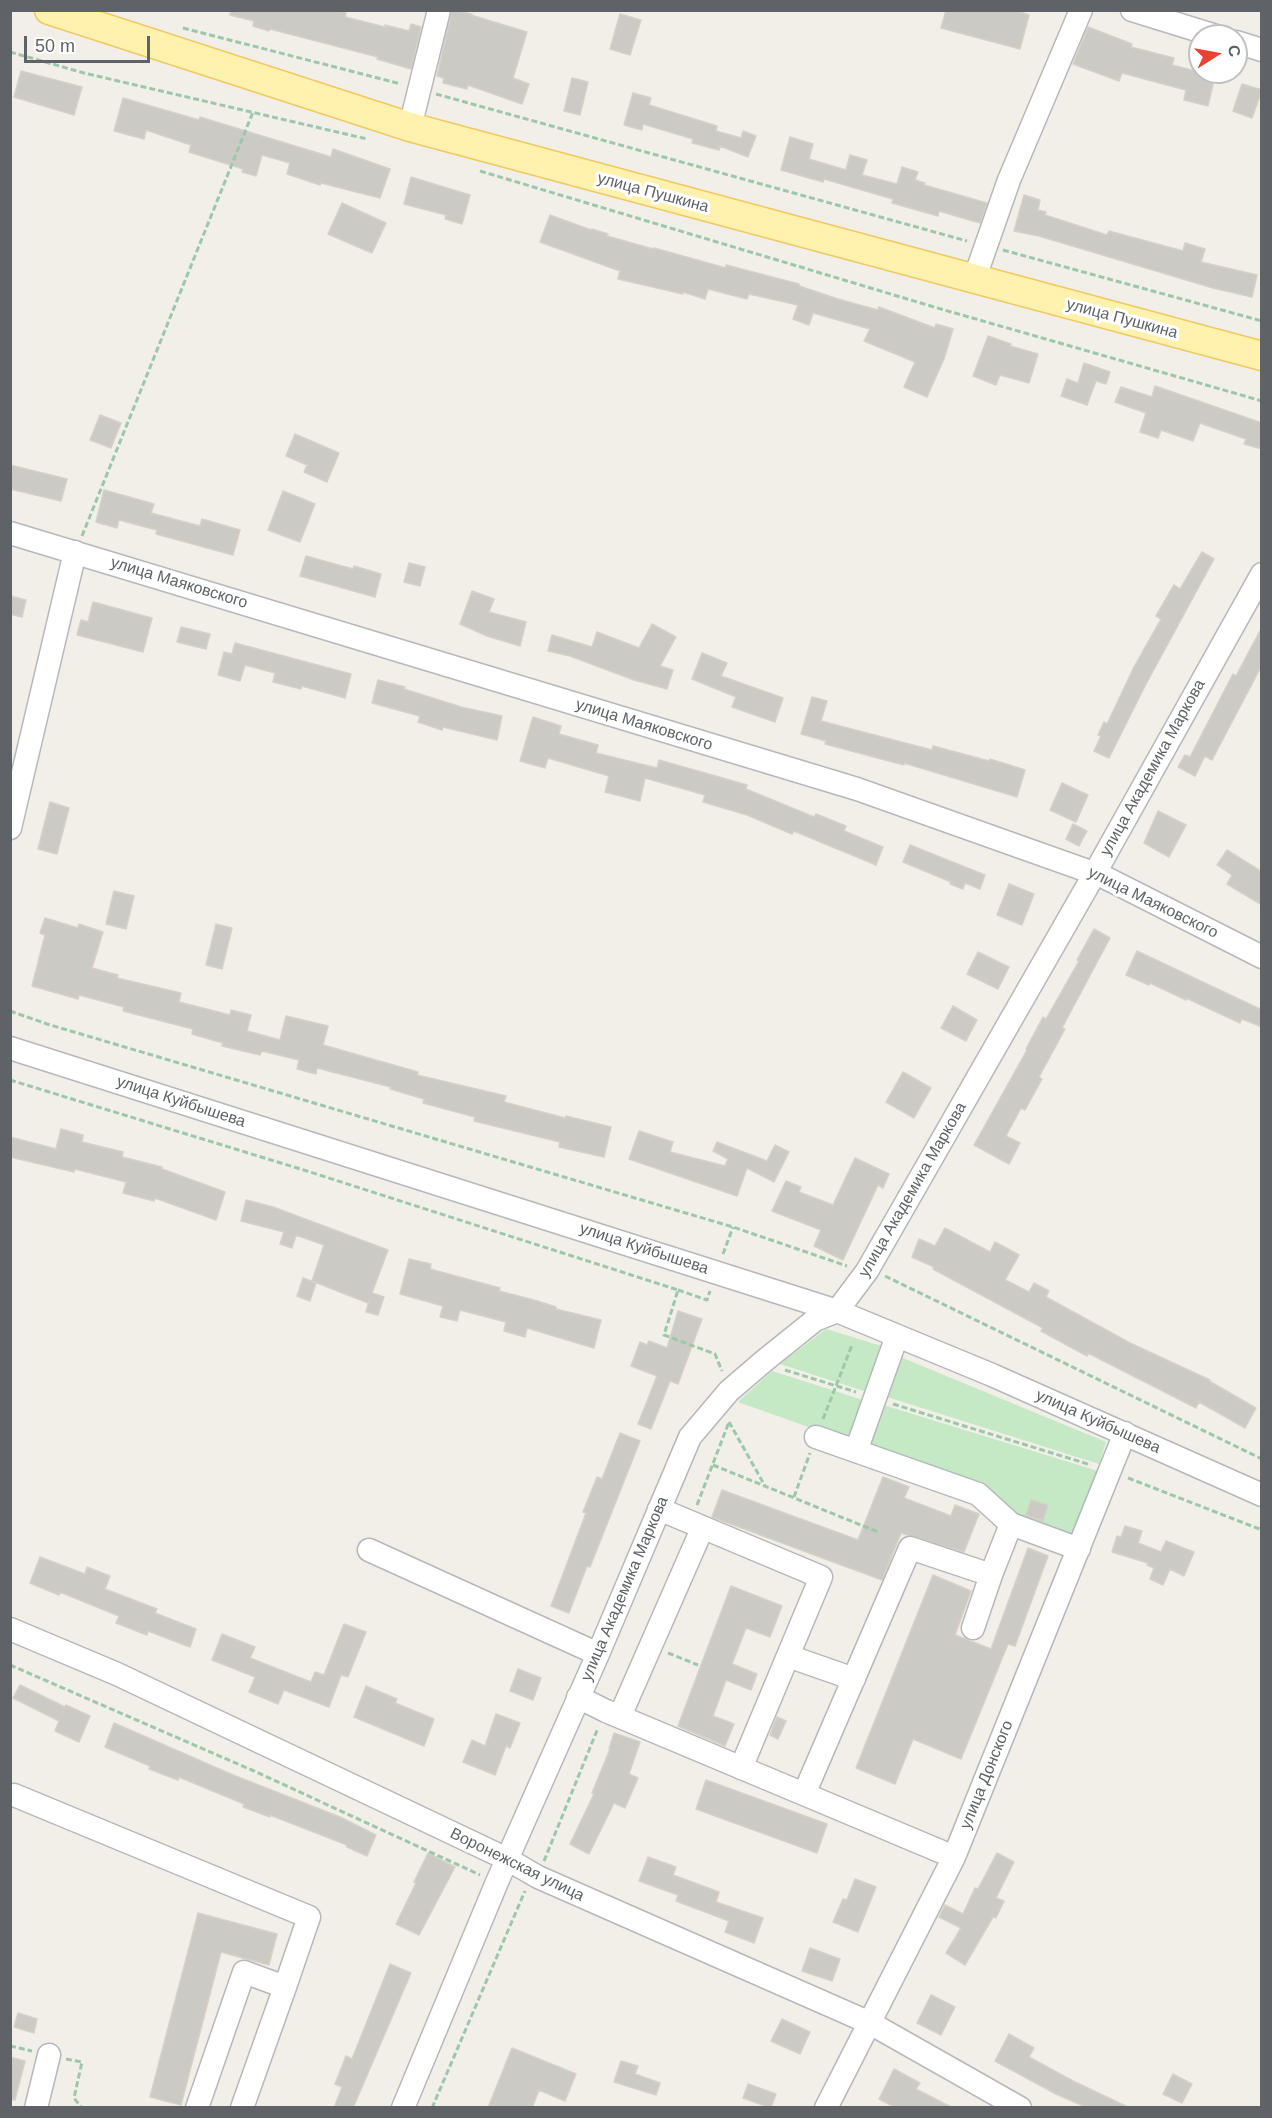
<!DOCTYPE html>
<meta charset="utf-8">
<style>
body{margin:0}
#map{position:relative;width:1272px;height:2118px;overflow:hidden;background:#f1efe8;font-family:Helvetica,sans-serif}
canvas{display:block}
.frame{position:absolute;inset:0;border:12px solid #5f6368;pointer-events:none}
.north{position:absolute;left:1188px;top:24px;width:60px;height:60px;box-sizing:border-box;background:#fff;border:2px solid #bfc1c3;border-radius:50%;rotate:79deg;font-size:16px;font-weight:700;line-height:24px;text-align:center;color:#5f6368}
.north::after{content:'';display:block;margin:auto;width:21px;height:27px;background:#ea4335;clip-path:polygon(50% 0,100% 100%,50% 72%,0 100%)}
.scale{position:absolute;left:24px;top:36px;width:126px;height:27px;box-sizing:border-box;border:3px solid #5f6368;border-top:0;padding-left:8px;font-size:18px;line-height:21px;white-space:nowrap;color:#5f6368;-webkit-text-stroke:4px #fff;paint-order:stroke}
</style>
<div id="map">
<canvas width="1272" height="2118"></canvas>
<div class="frame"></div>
<div class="north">С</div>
<div class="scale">50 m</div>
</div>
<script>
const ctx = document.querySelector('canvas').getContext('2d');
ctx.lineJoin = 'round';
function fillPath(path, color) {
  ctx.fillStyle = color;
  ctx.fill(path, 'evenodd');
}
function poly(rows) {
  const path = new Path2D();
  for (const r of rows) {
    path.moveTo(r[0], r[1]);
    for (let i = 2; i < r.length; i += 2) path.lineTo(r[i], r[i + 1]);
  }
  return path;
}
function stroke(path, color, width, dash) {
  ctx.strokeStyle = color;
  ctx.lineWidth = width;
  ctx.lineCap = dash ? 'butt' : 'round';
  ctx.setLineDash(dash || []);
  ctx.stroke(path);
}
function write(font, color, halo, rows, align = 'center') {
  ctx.font = font + ' Helvetica,sans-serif';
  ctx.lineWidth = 6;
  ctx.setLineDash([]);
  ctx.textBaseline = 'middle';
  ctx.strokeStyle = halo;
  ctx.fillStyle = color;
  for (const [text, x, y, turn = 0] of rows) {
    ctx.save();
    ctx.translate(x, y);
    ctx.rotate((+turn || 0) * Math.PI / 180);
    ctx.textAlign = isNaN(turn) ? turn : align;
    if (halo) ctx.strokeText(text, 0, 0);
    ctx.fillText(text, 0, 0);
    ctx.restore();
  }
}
const green = poly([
 [826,1329,885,1347,867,1392,780,1364],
 [898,1356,1106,1442,1099,1464,884,1396],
 [772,1371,863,1400,848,1441,738,1402],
 [880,1404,1098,1471,1072,1537,1015,1518,992,1491,866,1447]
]);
const building = poly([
 [231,10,338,10,346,13,345,17,385,27,385,25,409,31,411,24,421,27,411,69,377,59,378,57,270,29,269,31,253,26,254,21,230,15,231,10],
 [452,10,472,14,471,15,527,32,513,78,529,84,522,104,468,85,467,89,443,83,444,78,437,76,452,10],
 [946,10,1014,10,1029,15,1020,49,941,28,946,10],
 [620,14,641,20,630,55,610,49,620,14],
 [1088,27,1132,44,1131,47,1174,58,1172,65,1215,76,1208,106,1184,100,1186,90,1122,73,1119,81,1073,64,1088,27],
 [21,71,82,87,74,115,14,97,21,71],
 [572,78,588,82,580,115,564,111,572,78],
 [1242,84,1262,90,1252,118,1233,111,1242,84],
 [633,93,651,98,649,105,717,126,716,131,741,138,743,131,756,136,748,157,720,146,719,150,692,143,693,139,643,124,642,130,624,125,633,93],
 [123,98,199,120,200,117,331,157,333,149,390,169,380,198,321,183,320,185,287,174,290,163,262,155,256,176,242,172,243,169,189,152,191,145,146,130,144,139,114,131,123,98],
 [790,137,813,144,809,159,846,170,850,155,867,160,862,175,897,184,902,167,918,172,915,180,925,183,924,185,987,203,980,223,939,211,938,216,892,203,893,199,824,179,823,182,781,170,790,137],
 [411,177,470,195,462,224,445,219,446,215,404,204,411,177],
 [1024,195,1040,200,1038,210,1046,212,1045,215,1107,235,1109,231,1183,251,1185,243,1205,249,1201,262,1257,275,1252,297,1213,288,1039,236,1014,231,1024,195],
 [342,203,386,223,372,253,328,234,342,203],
 [550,215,591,230,592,229,608,234,607,236,653,249,654,248,726,268,726,265,799,284,799,286,838,299,878,310,879,307,935,328,936,324,953,329,944,359,927,397,904,387,915,362,864,341,870,329,813,313,809,325,793,319,798,305,749,294,747,299,708,289,705,299,683,292,683,294,618,279,620,271,540,242,550,215],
 [988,336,1011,344,1010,346,1038,354,1029,383,1000,375,996,385,973,376,988,336],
 [1084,363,1110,372,1106,384,1096,381,1087,405,1061,396,1067,379,1078,383,1084,363],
 [1155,386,1262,423,1262,449,1244,444,1246,439,1200,423,1193,441,1161,430,1158,438,1140,432,1146,413,1115,402,1121,387,1152,397,1155,386],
 [100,415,121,423,111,448,90,440,100,415],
 [295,434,339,453,327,482,304,472,307,465,286,456,295,434],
 [10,465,67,479,61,501,10,489,10,465],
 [104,490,154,504,151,513,200,526,202,519,240,530,233,555,156,534,157,530,119,520,117,528,96,522,104,490],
 [283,491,315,504,300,542,268,530,283,491],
 [1202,552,1214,559,1145,686,1109,758,1094,751,1101,736,1098,735,1104,722,1107,724,1134,667,1161,619,1156,616,1174,585,1180,589,1202,552],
 [306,556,353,569,354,566,381,574,375,597,300,576,306,556],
 [409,563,425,567,420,586,404,582,409,563],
 [472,591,494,599,489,612,526,622,520,646,487,636,460,624,472,591],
 [10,596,26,600,22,617,10,614,10,596],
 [93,602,152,618,143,652,77,635,81,620,88,622,93,602],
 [652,624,676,637,660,666,673,670,667,689,634,680,570,656,548,651,552,635,592,647,597,632,639,648,652,624],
 [181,627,210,634,206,649,177,642,181,627],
 [1262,627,1262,665,1212,760,1205,756,1195,776,1178,767,1185,755,1190,757,1233,674,1236,676,1262,627],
 [235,643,351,674,345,698,302,686,301,689,273,682,275,673,245,665,240,681,218,675,224,652,232,654,235,643],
 [702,653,727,663,721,676,783,698,775,722,732,707,736,697,692,679,702,653],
 [378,680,405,687,404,689,461,707,502,716,497,740,443,727,442,730,418,722,420,716,372,703,378,680],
 [812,697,827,701,821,721,932,750,933,746,989,761,990,759,1025,770,1017,797,904,763,904,765,825,744,826,741,801,734,812,697],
 [533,717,561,726,559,734,598,745,596,753,657,768,659,760,747,785,746,789,814,817,816,814,846,826,844,831,883,847,876,865,794,831,792,834,747,815,703,802,705,795,645,778,640,801,605,792,609,776,548,758,545,768,520,761,533,717],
 [1062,783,1088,795,1076,822,1050,810,1062,783],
 [50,802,69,808,57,854,38,849,50,802],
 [1158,811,1186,825,1169,857,1144,843,1158,811],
 [1073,824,1087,831,1079,846,1066,839,1073,824],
 [910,845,985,875,980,889,965,883,963,889,950,884,951,882,903,862,910,845],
 [1227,850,1262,872,1262,905,1227,884,1232,875,1217,865,1227,850],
 [1009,884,1034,894,1022,925,997,915,1009,884],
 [114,891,134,896,126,929,106,924,114,891],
 [45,918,78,928,79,924,103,932,92,968,118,975,117,978,181,993,179,1002,230,1015,231,1010,251,1015,247,1031,280,1040,286,1016,328,1026,323,1045,418,1072,417,1075,506,1096,504,1102,565,1118,566,1116,611,1127,604,1157,559,1147,560,1142,474,1121,475,1117,423,1103,424,1099,390,1089,391,1087,317,1068,316,1074,297,1069,299,1060,262,1051,260,1055,222,1046,223,1043,192,1034,193,1029,123,1011,124,1007,79,995,78,999,32,986,45,935,40,933,45,918],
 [216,924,232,928,222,969,206,965,216,924],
 [1094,929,1110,938,1062,1028,1065,1029,1039,1077,1042,1079,1025,1110,1021,1108,1006,1136,1020,1143,1009,1164,974,1145,1027,1050,1026,1049,1043,1017,1046,1019,1079,961,1077,960,1094,929],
 [1137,951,1262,1010,1262,1027,1242,1019,1240,1023,1186,998,1186,1000,1150,983,1149,985,1126,975,1137,951],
 [978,952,1009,967,998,989,967,974,978,952],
 [953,1006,977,1020,966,1041,941,1028,953,1006],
 [903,1072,931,1088,914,1118,886,1102,903,1072],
 [61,1129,83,1135,82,1142,123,1152,122,1157,162,1167,162,1169,225,1192,216,1220,155,1198,154,1201,123,1193,126,1182,75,1169,74,1172,10,1157,10,1137,56,1149,61,1129],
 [639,1131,673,1142,670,1152,725,1166,728,1159,713,1151,717,1142,767,1161,775,1145,789,1152,774,1182,747,1168,737,1196,629,1159,639,1131],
 [855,1158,889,1174,883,1188,878,1185,843,1260,814,1246,821,1230,772,1211,786,1181,801,1187,799,1192,833,1205,855,1158],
 [246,1200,273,1207,388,1250,372,1293,384,1297,378,1315,366,1312,369,1301,368,1303,312,1281,324,1245,296,1235,292,1248,280,1244,284,1232,241,1221,246,1200],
 [945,1228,990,1252,995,1242,1019,1255,1005,1280,1029,1292,1034,1283,1049,1291,1046,1297,1130,1343,1210,1380,1209,1381,1256,1408,1245,1428,1199,1402,1196,1408,1088,1353,1087,1356,1041,1331,1043,1328,933,1269,934,1267,912,1257,919,1239,935,1246,945,1228],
 [409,1259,431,1264,430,1269,500,1288,499,1291,534,1300,556,1307,556,1309,601,1320,594,1348,527,1328,525,1337,504,1331,506,1322,460,1310,457,1321,440,1317,443,1306,400,1294,409,1259],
 [303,1278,316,1283,310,1301,297,1296,303,1278],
 [678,1311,702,1319,678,1384,670,1381,651,1429,638,1424,657,1376,631,1366,640,1342,647,1345,649,1341,667,1348,678,1311],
 [620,1433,640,1441,590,1567,587,1566,569,1613,551,1606,586,1513,583,1512,597,1477,602,1479,620,1433],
 [883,1477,909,1487,904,1498,951,1516,955,1505,979,1514,964,1552,901,1533,882,1580,712,1517,722,1490,858,1540,883,1477],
 [1031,1500,1048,1505,1043,1521,1026,1515,1031,1500],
 [1125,1526,1142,1531,1138,1543,1161,1552,1166,1541,1194,1552,1184,1576,1170,1569,1163,1585,1150,1579,1154,1568,1147,1565,1148,1563,1112,1552,1117,1536,1121,1537,1125,1526],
 [1028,1548,1048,1556,1015,1646,1008,1644,961,1759,913,1739,895,1784,856,1768,933,1575,971,1591,955,1635,991,1649,1028,1548],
 [40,1557,85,1574,87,1567,110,1576,105,1589,157,1609,155,1613,196,1629,190,1647,148,1631,147,1635,116,1623,119,1616,60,1592,59,1595,30,1583,40,1557],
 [731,1586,782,1606,770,1637,746,1628,732,1664,757,1674,751,1690,726,1680,713,1716,734,1724,725,1746,678,1726,731,1586],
 [344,1624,366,1632,348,1677,341,1675,329,1707,284,1690,278,1704,249,1692,255,1677,212,1660,222,1634,255,1647,250,1658,311,1682,315,1672,324,1675,344,1624],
 [518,1669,541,1678,533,1700,510,1691,518,1669],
 [20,1685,65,1707,66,1705,90,1716,79,1742,55,1731,59,1721,13,1698,20,1685],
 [366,1686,397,1699,395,1703,434,1719,424,1746,354,1717,366,1686],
 [496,1714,520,1723,510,1748,506,1746,495,1775,463,1762,472,1740,485,1746,496,1714],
 [777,1717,786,1721,778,1739,770,1735,777,1717],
 [114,1723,233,1775,340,1817,376,1835,367,1856,347,1847,347,1845,270,1815,270,1817,243,1807,244,1804,179,1777,178,1780,149,1769,150,1766,105,1747,114,1723],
 [614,1733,640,1742,629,1774,638,1778,625,1808,614,1803,589,1854,570,1844,594,1794,592,1793,610,1749,609,1749,614,1733],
 [706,1780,827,1824,817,1853,696,1809,706,1780],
 [428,1853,455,1867,419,1935,396,1924,416,1883,414,1882,428,1853],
 [997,1853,1014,1862,996,1898,1004,1901,996,1918,993,1917,965,1965,946,1953,961,1928,939,1917,945,1905,963,1914,975,1888,978,1889,997,1853],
 [648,1857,676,1867,673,1875,719,1892,716,1902,763,1918,754,1943,725,1932,729,1921,676,1901,678,1895,639,1881,648,1857],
 [855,1879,876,1887,858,1932,833,1922,843,1899,847,1900,855,1879],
 [198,1913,277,1934,269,1965,221,1952,181,2105,150,2097,198,1913],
 [810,1948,840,1959,832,1981,802,1971,810,1948],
 [390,1964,411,1973,353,2108,334,2108,342,2087,335,2084,346,2056,352,2059,390,1964],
 [931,1995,955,2007,941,2035,917,2023,931,1995],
 [18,2013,37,2019,34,2033,14,2027,18,2013],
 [782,2019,810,2032,800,2054,771,2041,782,2019],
 [1009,2034,1034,2048,1029,2057,1073,2081,1130,2108,1088,2108,1056,2094,995,2061,1009,2034],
 [512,2048,576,2074,565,2101,539,2090,532,2108,488,2108,512,2048],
 [10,2057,25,2061,15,2100,10,2099,10,2057],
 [621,2061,638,2066,635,2074,660,2083,656,2095,614,2082,621,2061],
 [894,2069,920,2083,916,2089,953,2108,896,2108,879,2099,894,2069],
 [1173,2074,1192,2084,1182,2103,1163,2094,1173,2074],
 [748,2084,776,2094,771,2108,743,2098,748,2084]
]);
const path = poly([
 [183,28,401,84],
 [10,52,84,73,367,139],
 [436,94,967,241],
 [480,171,934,307,1262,401],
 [1003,250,1262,321],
 [82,536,253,112],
 [10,1011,47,1024,733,1227,847,1266],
 [10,1080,307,1171,678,1290,664,1335,715,1354,722,1371],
 [723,1254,733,1227],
 [885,1276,1262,1459],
 [678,1290,707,1300,710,1291],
 [785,1370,856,1392],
 [893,1404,1091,1465],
 [823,1419,852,1345],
 [729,1422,765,1486],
 [713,1465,878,1532],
 [1128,1478,1262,1530],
 [794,1497,810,1453],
 [697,1505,729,1422],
 [668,1653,698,1665],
 [10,1665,254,1771,480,1875],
 [544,1861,598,1728],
 [10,2046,32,2051],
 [66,2059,82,2062,74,2098,82,2108],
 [432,2108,525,1891]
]);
const minor = poly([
 [1132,10,1216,36],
 [1236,42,1262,50],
 [410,127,439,10],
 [974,280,1009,180,1081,10],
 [10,533,857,789,1102,876,1262,957],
 [10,828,75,552],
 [10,1048,837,1311,992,1375,1262,1495],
 [816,1437,978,1494,1011,1524,1079,1549],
 [856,1451,897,1336],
 [659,1509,821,1577,741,1768],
 [369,1550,598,1654],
 [973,1628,991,1575],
 [10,1629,117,1674,507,1859,538,1877,870,2023,1020,2108],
 [788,1656,854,1679],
 [578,1697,606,1711,954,1857],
 [620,1716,702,1529],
 [804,1794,910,1548,991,1575,1011,1524],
 [14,1795,309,1917,285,1987],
 [36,2108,49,2055],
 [197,2108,244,1972,285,1987,242,2108],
 [403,2108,497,1882,598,1654,690,1437,729,1391,764,1361,815,1320,837,1311,867,1271,1095,873,1262,574],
 [826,2108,954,1857,1125,1433]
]);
const major = poly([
 [49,10,410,127,1262,356]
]);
const streetNames = [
 ["улица Пушкина",653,193,15],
 ["улица Пушкина",1122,319,15],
 ["улица Маяковского",179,583,17],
 ["улица Маяковского",644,725,17],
 ["улица Академика Маркова",1153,768,-61],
 ["улица Маяковского",1153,903,26],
 ["улица Куйбышева",181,1102,18],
 ["улица Академика Маркова",913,1190,-60],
 ["улица Куйбышева",644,1249,18],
 ["улица Куйбышева",1098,1422,24],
 ["улица Академика Маркова",625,1589,-67],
 ["улица Донского",987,1775,-68],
 ["Воронежская улица",517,1865,26]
];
fillPath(green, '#c5e8c5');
fillPath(building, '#cccac5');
stroke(building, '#d6d1c6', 1.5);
stroke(minor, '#b5b8bc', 25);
stroke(major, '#f2c960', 31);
stroke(path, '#9cc7a9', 3, [6, 3]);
stroke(minor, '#fff', 22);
stroke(major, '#fff2af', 28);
write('16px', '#5f6368', '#fff', streetNames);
</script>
